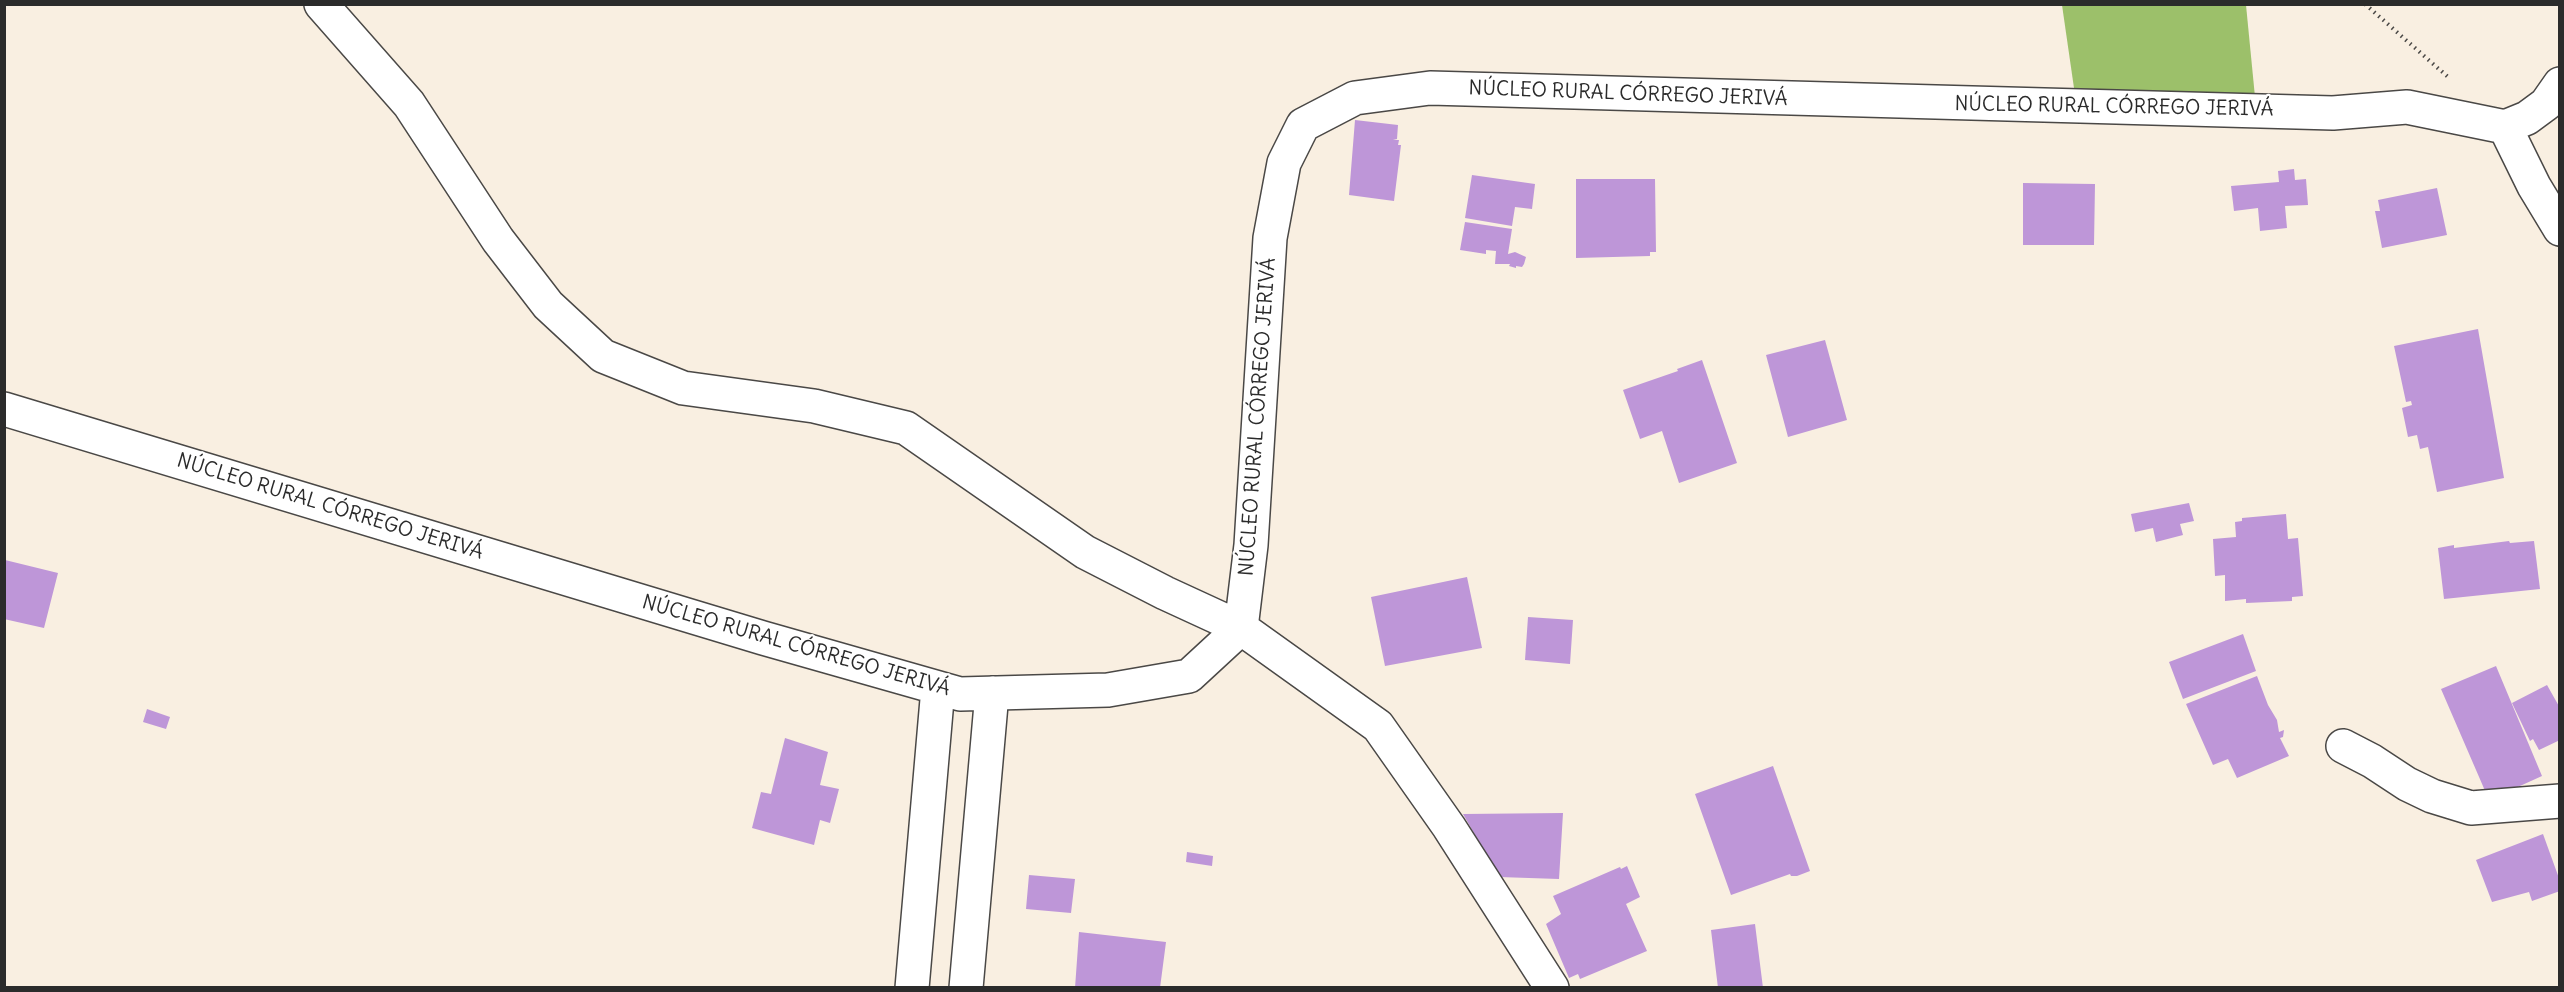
<!DOCTYPE html>
<meta charset="utf-8">
<style>
body{margin:0}
#map{position:relative;width:2564px;height:992px;overflow:hidden;background:#f9efe1;font-family:Delius,sans-serif}
canvas{display:block}
.frame{position:absolute;inset:0;border:6px solid #2b2b2b;pointer-events:none}
</style>
<div id="map">
<canvas width="2564" height="992"></canvas>
<div class="frame"></div>
</div>
<script>
const ctx = document.querySelector('canvas').getContext('2d');
ctx.lineJoin = 'round';
function fillPath(path, color) {
  ctx.fillStyle = color;
  ctx.fill(path, 'evenodd');
}
function poly(rows) {
  const path = new Path2D();
  for (const r of rows) {
    path.moveTo(r[0], r[1]);
    for (let i = 2; i < r.length; i += 2) path.lineTo(r[i], r[i + 1]);
  }
  return path;
}
function stroke(path, color, width, dash) {
  ctx.strokeStyle = color;
  ctx.lineWidth = width;
  ctx.lineCap = dash ? 'butt' : 'round';
  ctx.setLineDash(dash || []);
  ctx.stroke(path);
}
function write(font, color, halo, rows, align = 'center') {
  ctx.font = font + ' Delius,sans-serif';
  ctx.lineWidth = 4.5;
  ctx.setLineDash([]);
  ctx.textBaseline = 'middle';
  ctx.strokeStyle = halo;
  ctx.fillStyle = color;
  for (const [text, x, y, turn = 0] of rows) {
    ctx.save();
    ctx.translate(x, y);
    ctx.rotate((+turn || 0) * Math.PI / 180);
    ctx.textAlign = isNaN(turn) ? turn : align;
    if (halo) ctx.strokeText(text, 0, 0);
    ctx.fillText(text, 0, 0);
    ctx.restore();
  }
}
const green = poly([
 [2062,5,2246,5,2255,97,2075,95]
]);
const building = poly([
 [1355,120,1398,125,1397,139,1393,140,1399,140,1398,145,1401,145,1394,201,1349,195],
 [2294,169,2295,180,2306,179,2308,205,2285,206,2287,228,2260,231,2258,208,2234,211,2231,186,2279,182,2278,171],
 [1472,175,1535,184,1532,209,1515,207,1512,226,1465,218],
 [1576,179,1655,179,1656,252,1650,252,1650,256,1576,258],
 [2023,183,2095,184,2094,245,2023,245],
 [2437,188,2447,235,2382,248,2375,211,2380,211,2378,200],
 [1465,222,1512,229,1508,254,1515,252,1526,257,1524,264,1522,267,1516,266,1516,268,1509,266,1510,264,1495,264,1496,251,1486,250,1486,254,1460,250],
 [2478,329,2504,478,2437,492,2428,447,2420,449,2417,435,2408,437,2402,408,2412,405,2411,401,2406,402,2394,346],
 [1825,340,1847,420,1788,437,1766,355],
 [1702,360,1737,463,1679,483,1662,431,1640,439,1623,390,1678,371,1677,369],
 [2189,503,2194,521,2180,524,2183,535,2156,542,2153,528,2135,532,2131,514],
 [2286,514,2288,539,2298,538,2303,596,2292,597,2292,601,2246,603,2246,599,2225,601,2225,575,2215,576,2213,539,2236,537,2235,522,2242,521,2242,518],
 [2509,541,2510,543,2534,541,2540,589,2444,599,2438,548,2454,545,2454,548],
 [5,560,58,573,44,628,4,619],
 [1467,577,1482,648,1385,666,1371,597],
 [1528,617,1573,620,1570,664,1525,660],
 [2243,634,2256,671,2183,699,2169,662],
 [2496,666,2542,776,2489,800,2441,689],
 [2257,676,2268,705,2277,720,2279,732,2284,730,2283,737,2280,738,2289,756,2237,778,2228,759,2213,765,2186,704],
 [2547,685,2560,708,2560,740,2539,750,2533,739,2530,741,2512,703],
 [147,709,170,717,166,729,143,722],
 [785,738,828,752,820,785,839,789,830,823,820,820,814,845,752,828,761,792,771,794],
 [1773,766,1810,871,1797,876,1791,876,1790,874,1731,895,1695,794],
 [1563,813,1559,879,1499,877,1463,814],
 [2543,834,2560,881,2560,891,2532,901,2529,892,2492,902,2476,860],
 [1187,852,1213,856,1212,866,1186,862],
 [1627,866,1640,897,1626,904,1647,951,1580,979,1578,974,1569,978,1546,924,1561,914,1553,896,1620,867,1621,869],
 [1029,875,1075,879,1071,913,1026,909],
 [1755,924,1763,988,1718,988,1711,930],
 [1079,932,1166,942,1160,988,1075,988]
]);
const path = poly([
 [2365,4,2448,77]
]);
const minor = poly([
 [321,4,409,104,498,240,548,305,603,356,683,388,814,406,906,428,1085,552,1165,593,1241,628,1378,726,1449,827,1552,988],
 [2505,127,2534,186,2560,229],
 [2505,127,2527,118,2546,104,2560,84],
 [4,409,763,638,960,694,1108,690,1189,676,1241,628,1251,545,1270,238,1284,163,1303,125,1355,98,1430,88,2333,113,2407,107,2505,127],
 [2343,746,2372,761,2407,784,2432,796,2471,808,2560,801],
 [912,988,938,688],
 [966,988,992,693]
]);
const streetNames = [
 ["NÚCLEO RURAL CÓRREGO JERIVÁ",1628,94,2],
 ["NÚCLEO RURAL CÓRREGO JERIVÁ",2114,107,1],
 ["NÚCLEO RURAL CÓRREGO JERIVÁ",1258,417,-86],
 ["NÚCLEO RURAL CÓRREGO JERIVÁ",330,507,17],
 ["NÚCLEO RURAL CÓRREGO JERIVÁ",796,646,16]
];
fillPath(green, '#9cc06a');
fillPath(building, '#be96d8');
stroke(minor, '#4a4846', 36);
stroke(path, '#4a4846', 4, [1.5, 4.5]);
stroke(minor, '#fff', 33);
write('20px', '#2b2b2b', '#fff', streetNames);
</script>
